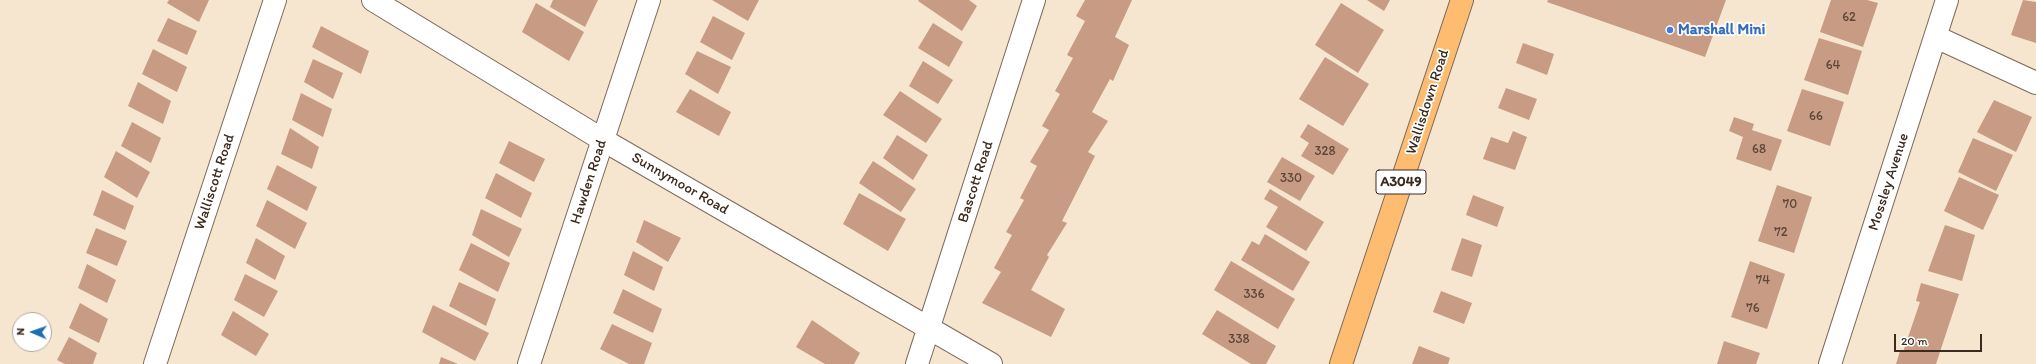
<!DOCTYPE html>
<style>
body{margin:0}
#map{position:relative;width:2036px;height:364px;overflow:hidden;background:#f6e5cf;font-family:Itim,sans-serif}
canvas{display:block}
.north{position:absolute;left:12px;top:312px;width:40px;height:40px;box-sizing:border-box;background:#fff;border:1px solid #b1aaa5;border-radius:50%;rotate:272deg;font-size:11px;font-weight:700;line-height:16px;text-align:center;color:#3b2a1e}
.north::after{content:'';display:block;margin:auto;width:14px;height:18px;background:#1f6fb2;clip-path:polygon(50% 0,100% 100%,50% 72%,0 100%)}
.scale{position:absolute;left:1894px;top:334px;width:88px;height:18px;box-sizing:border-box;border:2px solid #3b2a1e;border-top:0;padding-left:5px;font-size:12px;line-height:14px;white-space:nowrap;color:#3b2a1e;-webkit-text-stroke:3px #fff;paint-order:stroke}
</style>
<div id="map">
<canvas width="2036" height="364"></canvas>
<div class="north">N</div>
<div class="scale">20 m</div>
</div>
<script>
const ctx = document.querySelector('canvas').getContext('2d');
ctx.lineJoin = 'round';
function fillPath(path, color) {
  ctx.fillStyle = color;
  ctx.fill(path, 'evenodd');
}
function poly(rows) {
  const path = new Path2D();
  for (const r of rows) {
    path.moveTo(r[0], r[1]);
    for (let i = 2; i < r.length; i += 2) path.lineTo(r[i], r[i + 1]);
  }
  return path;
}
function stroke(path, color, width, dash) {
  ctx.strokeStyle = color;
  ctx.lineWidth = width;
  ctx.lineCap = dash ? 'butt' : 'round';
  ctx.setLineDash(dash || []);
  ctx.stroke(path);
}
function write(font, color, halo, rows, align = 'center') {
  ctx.font = font + ' Itim,sans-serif';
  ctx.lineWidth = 3.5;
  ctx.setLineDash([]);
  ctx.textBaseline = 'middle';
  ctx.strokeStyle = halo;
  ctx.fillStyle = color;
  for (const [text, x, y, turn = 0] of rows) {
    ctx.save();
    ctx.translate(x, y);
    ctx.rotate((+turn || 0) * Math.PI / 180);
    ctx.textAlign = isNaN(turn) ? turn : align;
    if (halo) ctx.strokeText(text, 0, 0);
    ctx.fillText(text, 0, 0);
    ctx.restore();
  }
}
const building = poly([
 [169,0,209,0,199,22,167,3],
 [553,0,598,0,585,27,550,7],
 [712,0,759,0,748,21],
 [919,0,969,0,977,6,962,31,918,1],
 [1085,0,1132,0,1115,37,1129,45,1113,81,1110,79,1092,112,1108,121,1088,152,1095,156,1062,221,1067,223,1047,255,1049,257,1031,290,1065,309,1051,337,982,303,1001,272,994,268,1012,235,1006,232,1024,200,1020,198,1037,166,1030,162,1049,130,1042,126,1060,94,1055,91,1073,58,1067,55,1085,21,1076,16],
 [1367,0,1390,0,1384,11],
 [1548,0,1726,0,1705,57,1547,2],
 [1831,0,1867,0,1878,3,1863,47,1820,32],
 [2023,0,2036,2,2036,43,2011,35],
 [536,3,584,32,569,61,522,32],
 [1341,3,1384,30,1358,73,1315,45],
 [713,16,745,33,732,60,700,42],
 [168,18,197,31,187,55,157,41],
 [933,23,963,42,949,67,918,48],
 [321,26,369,51,361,74,312,47],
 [1819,38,1862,51,1848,95,1804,80],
 [1523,43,1554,54,1547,75,1516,63],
 [153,49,187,67,177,92,142,74],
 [697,51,731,67,718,94,685,74],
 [1325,57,1369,84,1343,126,1299,99],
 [313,59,343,73,333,99,304,82],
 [923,61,953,80,938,104,909,86],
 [138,82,171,101,163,124,128,106],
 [1506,88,1537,99,1529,120,1498,108],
 [690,89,731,112,719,136,676,112],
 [1802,89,1844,102,1830,146,1787,131],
 [900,91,942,119,926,143,883,115],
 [301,93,332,109,323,137,292,120],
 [1994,100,2032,117,2016,152,1977,132],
 [1734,117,1754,124,1752,130,1782,140,1771,171,1736,159,1743,137,1729,131],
 [132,122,161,138,151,163,121,146],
 [1308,124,1349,149,1333,175,1301,156,1309,143,1300,137],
 [290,128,319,147,312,169,281,154],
 [1513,131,1527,137,1515,170,1483,159,1491,137,1508,143],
 [897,135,928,155,913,180,883,158],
 [1973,138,2013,155,1996,191,1958,172],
 [509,141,545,159,534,182,499,163],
 [116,151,150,172,137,198,104,177],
 [1282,157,1315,176,1300,201,1267,182],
 [873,161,916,189,901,212,859,183],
 [277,165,317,187,307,211,267,189],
 [496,173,532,193,521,218,485,198],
 [1959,177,1999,195,1983,230,1944,211],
 [1777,185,1812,197,1794,253,1758,241],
 [1270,189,1324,222,1306,251,1266,227,1278,207,1264,199],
 [102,190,134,206,125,230,93,215],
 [859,193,906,219,888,251,843,224],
 [1473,195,1504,207,1497,227,1466,215],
 [267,200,307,223,295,249,256,226],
 [481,209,522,229,509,257,472,235],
 [644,220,681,238,668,262,636,242],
 [1945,225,1975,235,1962,281,1928,271],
 [96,228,127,241,117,266,86,253],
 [1265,234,1310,262,1293,291,1241,260,1252,241,1259,245],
 [256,238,285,256,275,280,246,263],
 [1462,238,1482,245,1472,277,1451,270],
 [471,243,510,263,498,292,459,270],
 [633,251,663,267,654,291,624,275],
 [1231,261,1295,299,1278,329,1214,290],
 [1750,261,1785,274,1767,329,1731,317],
 [87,264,116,280,107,303,78,288],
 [245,274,278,291,264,317,234,300],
 [459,282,496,299,486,326,449,306],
 [1921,283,1959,294,1936,364,1896,364,1900,351,1903,352,1920,302,1916,301],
 [623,289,662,309,653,333,613,313],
 [1441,291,1472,303,1464,324,1433,312],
 [80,303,108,319,99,343,69,328],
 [433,305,489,333,475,361,422,332],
 [1217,310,1276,346,1266,364,1251,364,1202,334],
 [233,311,269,334,256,356,221,335],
 [812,320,860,353,854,364,825,364,796,347],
 [612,324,652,343,644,364,629,364,600,349],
 [69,337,97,353,93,364,65,364,57,360],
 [1724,341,1760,353,1756,364,1717,364],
 [1419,346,1450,358,1448,364,1412,364],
 [441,357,458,364,439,364]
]);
const street = poly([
 [373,0,603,140,991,364],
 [1936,37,2036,83],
 [155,364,275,0],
 [529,364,649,0],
 [917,364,1034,0],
 [1830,364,1947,0]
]);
const primary = poly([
 [1341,364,1462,0]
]);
const markers = [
 [1670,30,4,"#3f7fe0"]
];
const numberNames = [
 ["62",1849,18],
 ["64",1833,66],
 ["66",1816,117],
 ["68",1759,150],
 ["328",1325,152],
 ["330",1291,179],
 ["70",1790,205],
 ["72",1781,233],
 ["74",1763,281],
 ["336",1254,295],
 ["76",1753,309],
 ["338",1239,340]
];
const shields = [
 [1401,182,50]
];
const shieldNames = [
 ["A3049",1401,182]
];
const shopNames = [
 ["Marshall Mini",1678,30]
];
const streetNames = [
 ["Wallisdown Road",1428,102,-72],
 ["Walliscott Road",215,182,-72],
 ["Hawden Road",589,182,-72],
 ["Bascott Road",976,182,-72],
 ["Mossley Avenue",1889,182,-72],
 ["Sunnymoor Road",680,184,30]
];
fillPath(building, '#c89b84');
stroke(street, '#7c6b5c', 24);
stroke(primary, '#7c6b5c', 24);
stroke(street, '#fff', 22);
stroke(primary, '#fdbc70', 22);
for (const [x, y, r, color] of markers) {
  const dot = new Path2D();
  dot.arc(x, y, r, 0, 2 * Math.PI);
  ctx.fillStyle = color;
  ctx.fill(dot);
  stroke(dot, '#fff', 1.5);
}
write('13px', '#5e4638', null, numberNames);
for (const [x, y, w] of shields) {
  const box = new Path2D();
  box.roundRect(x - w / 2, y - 12, w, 24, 3);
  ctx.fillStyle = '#fff';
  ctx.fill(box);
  stroke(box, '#3b2a1e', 1);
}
write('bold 14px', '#3b2a1e', null, shieldNames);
write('bold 15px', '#366cbe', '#fff', shopNames, 'left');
write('15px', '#3b2a1e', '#fff', streetNames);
</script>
